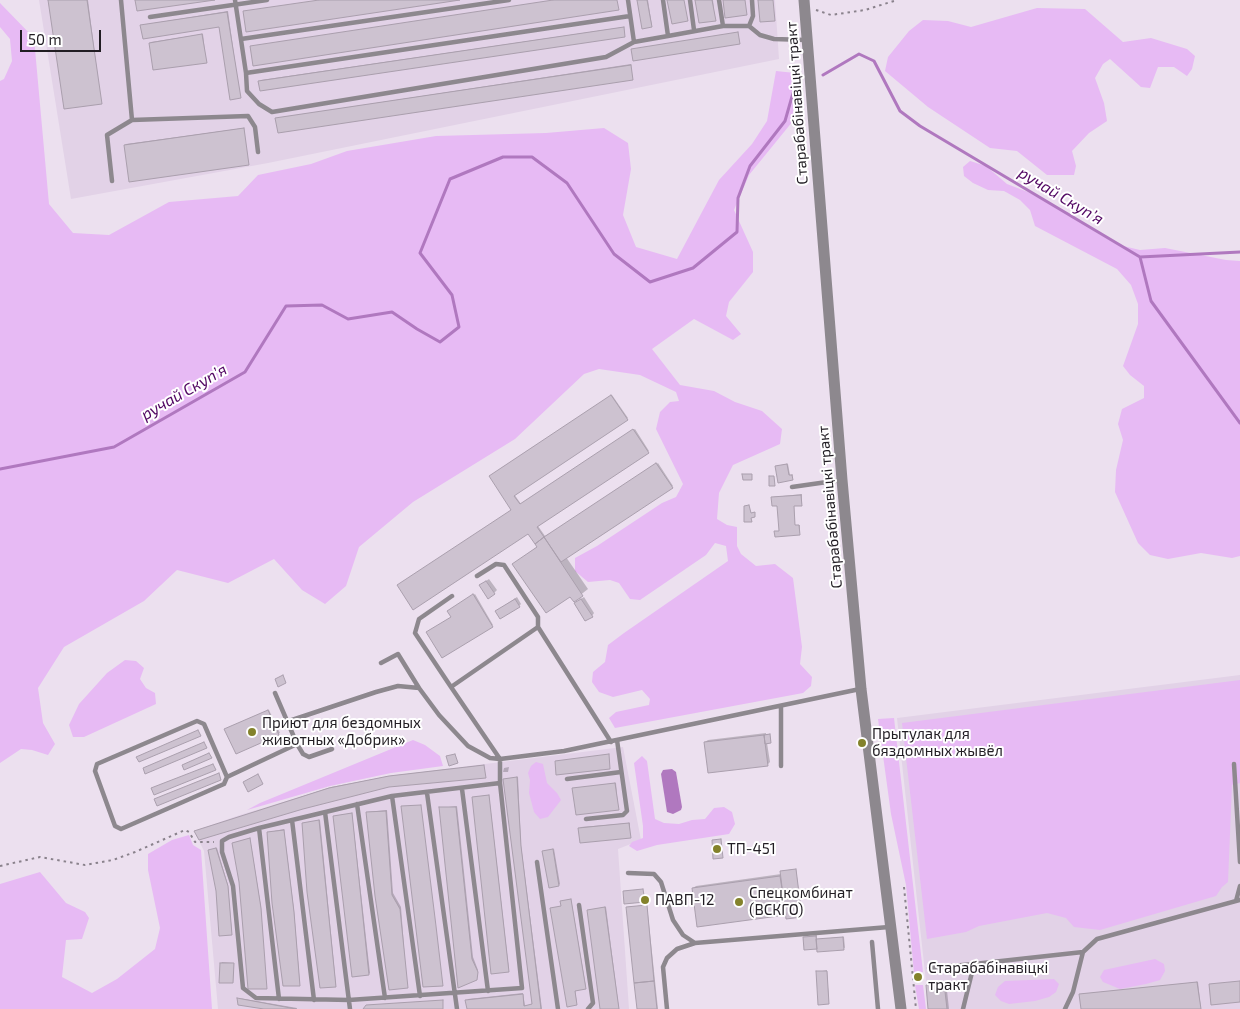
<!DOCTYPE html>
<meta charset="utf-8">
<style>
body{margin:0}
#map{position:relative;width:1240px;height:1009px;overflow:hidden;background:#ece0ef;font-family:"Exo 2",sans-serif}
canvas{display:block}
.scale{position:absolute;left:20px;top:30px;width:81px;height:22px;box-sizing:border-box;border:2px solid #211d23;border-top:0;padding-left:6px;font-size:15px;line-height:18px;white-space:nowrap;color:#211d23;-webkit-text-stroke:4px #fff;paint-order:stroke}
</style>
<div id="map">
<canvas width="1240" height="1009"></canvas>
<div class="scale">50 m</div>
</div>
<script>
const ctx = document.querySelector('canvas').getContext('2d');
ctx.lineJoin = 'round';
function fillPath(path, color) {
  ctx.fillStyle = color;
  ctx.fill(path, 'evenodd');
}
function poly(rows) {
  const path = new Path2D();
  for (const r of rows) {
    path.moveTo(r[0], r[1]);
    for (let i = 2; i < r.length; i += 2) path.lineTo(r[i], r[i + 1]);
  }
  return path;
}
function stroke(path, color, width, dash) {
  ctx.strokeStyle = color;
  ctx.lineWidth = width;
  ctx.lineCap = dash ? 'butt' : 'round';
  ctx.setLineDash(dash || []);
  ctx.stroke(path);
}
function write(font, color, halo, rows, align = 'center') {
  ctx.font = font + ' "Exo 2",sans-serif';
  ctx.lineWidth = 4;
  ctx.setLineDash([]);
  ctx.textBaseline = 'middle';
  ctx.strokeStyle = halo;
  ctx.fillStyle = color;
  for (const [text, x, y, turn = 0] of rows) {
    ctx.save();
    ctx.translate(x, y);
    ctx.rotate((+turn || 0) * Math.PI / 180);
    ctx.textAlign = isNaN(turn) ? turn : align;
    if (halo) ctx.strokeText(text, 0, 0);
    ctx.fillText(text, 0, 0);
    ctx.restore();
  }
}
const built = poly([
 [39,0,775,0,779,59,268,163,71,199],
 [1240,675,1240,1009,929,1009,897,718],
 [623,747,641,840,618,849,629,1009,218,1009,204,851,194,831,240,815,329,788,388,776]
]);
const green = poly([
 [0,3,34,38,49,204,73,233,109,235,169,202,238,196,258,175,311,164,347,151,436,136,546,133,604,128,628,143,631,169,623,215,636,247,677,259,719,180,752,144,767,121,776,71,795,73,793,121,749,175,734,210,753,252,753,272,729,302,726,316,741,334,733,340,694,319,652,349,680,385,714,391,735,402,762,411,782,429,780,444,733,465,719,493,717,519,727,525,737,527,737,546,741,554,756,566,775,564,793,578,802,647,800,664,812,677,811,686,803,693,615,728,609,718,616,712,649,705,650,699,642,690,613,697,599,692,592,682,593,672,605,662,608,645,624,633,728,561,726,546,715,543,706,555,640,600,630,599,619,583,610,580,588,582,575,571,575,558,597,546,662,503,676,497,683,484,656,429,660,412,670,402,679,401,676,392,640,375,599,369,584,374,515,439,413,502,359,547,346,586,325,604,302,590,274,559,228,583,177,570,144,601,64,647,38,688,43,723,55,744,48,755,32,750,21,749,0,763,0,81,4,79,12,61,10,39,0,27],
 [1037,8,1085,9,1123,42,1151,38,1187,49,1195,56,1192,69,1187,76,1174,67,1158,67,1150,88,1141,87,1110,59,1103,64,1095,78,1104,103,1107,121,1089,133,1072,151,1076,166,1074,175,1047,175,1017,151,990,148,928,107,885,71,888,57,909,31,923,20,948,21,971,27],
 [970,161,986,166,1007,184,1028,192,1051,204,1073,217,1097,233,1119,245,1140,250,1165,248,1226,260,1240,261,1240,556,1232,558,1201,553,1168,559,1150,555,1138,543,1115,492,1116,470,1123,440,1118,424,1122,409,1144,398,1144,386,1130,375,1123,366,1138,324,1138,304,1131,285,1117,269,1035,226,1030,210,1020,200,1004,191,988,190,973,183,964,176,963,167],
 [125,660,136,661,144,668,140,679,146,688,155,693,156,704,84,737,73,737,69,725,79,704,107,673],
 [1240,680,1240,783,1232,785,1228,882,1222,887,1216,896,1100,930,1074,927,1066,918,1047,913,979,926,966,932,927,939,902,723],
 [894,718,923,972,914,973,906,885,891,814,878,719],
 [413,740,425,745,440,756,443,766,391,773,330,786,247,810,260,803],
 [642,756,647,761,655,819,664,823,679,824,692,820,705,819,714,808,724,807,732,812,735,824,729,834,657,845,637,851,629,846,632,842,643,838,643,826,634,763],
 [536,762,543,764,547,783,557,793,561,800,548,817,540,819,534,812,529,793,530,780,528,773,531,766],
 [189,835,193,845,201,850,212,1009,0,1009,0,884,40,872,66,903,85,912,89,918,82,939,66,940,62,977,92,993,117,979,155,949,160,928,148,870,148,854,172,840],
 [1155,959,1164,964,1165,971,1160,980,1146,984,1120,989,1103,982,1100,977,1104,970],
 [1054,979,1059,984,1056,992,1049,997,1035,1001,1009,1004,1001,1001,995,995,998,987,1005,981],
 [915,985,923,985,926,1009,919,1009]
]);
const water = poly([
 [672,769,676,772,682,807,681,810,673,814,667,812,661,774,663,770]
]);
const shadow = poly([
 [50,0,88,0,101,102],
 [638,0,648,0,652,26],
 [697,0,713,0,715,20],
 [228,11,240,97,220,26,142,25],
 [624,27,624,36,260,81,261,80],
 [203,34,206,61,150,43,151,42],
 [631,64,632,78,278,118],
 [244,128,248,164,125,145,126,144],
 [612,395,628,418,514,494,521,504,635,429,649,451,538,526,545,536,550,533,551,534,658,463,673,486,566,557,588,589,574,600,571,595,514,564,538,546,491,475],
 [788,464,790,475,793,474,792,479,777,466],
 [802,494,802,504,794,505,795,525,800,525,800,533,775,532,781,531,778,505,773,497],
 [489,579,497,590,494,593,483,583],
 [475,594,493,625,443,657,452,617,449,610],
 [517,597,521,604,519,606,499,609],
 [584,597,594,613,592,616,578,601],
 [269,710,280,733,236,753,227,728],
 [766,733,766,734,770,734,771,741,767,743,770,762,767,765,705,742,708,740],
 [484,765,485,776,389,786,197,831,331,787,390,776],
 [509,767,508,772,503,772,504,768],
 [518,777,521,845,542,1009,468,1009,468,999,523,993,525,1006,533,1004,505,779],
 [616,783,618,808,575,788],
 [489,795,509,970,474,797],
 [457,806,473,957,478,970,476,979,459,986,440,808],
 [387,810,393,893,401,907,407,987,367,812],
 [352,813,370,973,369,974,335,816],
 [320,820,336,985,335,986,304,823],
 [630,823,630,836,580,828,581,827],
 [284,829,294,910,300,985,269,832],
 [250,838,261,907,266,988,233,843],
 [217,848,228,885,232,933,217,891,209,850],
 [554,849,560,884,559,885,544,851],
 [796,869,802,916,693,888,696,886,781,874,782,871],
 [571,899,586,987,575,989,577,1004,552,908,562,906,562,901],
 [647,905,658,1009,638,1009,627,907],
 [606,907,619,1009,601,1009,588,910],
 [817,935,817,939,844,937,845,948,804,937],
 [222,962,234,963,233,982,221,963],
 [827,970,829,1002,829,1003,817,972],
 [946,981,949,1009,930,1009,927,985,929,983],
 [1198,982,1201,1009,1082,1009,1081,994],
 [239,998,297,1008,297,1009,271,1009]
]);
const stream = poly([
 [823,75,859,54,874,61,900,111,920,126,1140,257,1151,301,1240,423],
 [1140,257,1240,252],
 [0,469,114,447,245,372,286,306,322,305,348,319,392,312,417,329,440,342,459,327,452,295,420,253,450,179,503,157,532,157,567,183,614,254,650,282,693,268,737,232,738,198,750,166,785,121,793,93]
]);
const building = poly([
 [48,0,87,0,102,104,64,109,48,0],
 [135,0,215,0,137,11,135,0],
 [319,0,460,0,246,32,243,11,319,0],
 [553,0,617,0,619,10,253,66,250,46,553,0],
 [637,0,647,0,652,27,642,29,637,0],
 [667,0,684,0,688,21,672,24,667,0],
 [695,0,712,0,716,21,699,23,695,0],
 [723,0,745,0,747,15,725,18,723,0],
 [758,0,773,0,775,21,760,22,758,0],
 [227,12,241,98,230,100,219,27,143,39,140,25,227,12],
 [624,27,625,37,260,91,258,81,624,27],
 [738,32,740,44,633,61,631,49,738,32],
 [202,34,207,63,153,70,149,43,202,34],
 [631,65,633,80,278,133,275,118,631,65],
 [244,128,249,165,129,182,124,145,244,128],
 [611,395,628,420,514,496,520,504,633,429,649,453,537,527,544,537,535,544,528,534,413,610,397,585,511,510,489,476,611,395],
 [656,463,673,488,561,562,544,537,656,463],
 [787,464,789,475,792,475,793,480,778,483,775,466,787,464],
 [742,474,752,474,752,480,743,480,742,474],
 [769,476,774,476,775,486,769,486,769,476],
 [801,495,802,506,794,506,795,525,799,525,800,535,775,537,774,531,779,531,777,506,772,506,771,497,801,495],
 [749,505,751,513,755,512,755,517,751,518,752,522,744,522,744,506,749,505],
 [544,537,583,596,574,602,570,597,546,613,512,564,537,547,535,544,544,537],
 [486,581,495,594,488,599,479,585,486,581],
 [473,594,493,627,442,658,426,632,451,617,447,611,473,594],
 [515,599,520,607,500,619,495,611,515,599],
 [581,599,593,617,585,621,574,603,581,599],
 [283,675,286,683,278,687,275,679,283,675],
 [268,710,279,735,236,754,224,729,268,710],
 [198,730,201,736,139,762,136,757,198,730],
 [770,734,771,743,765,744,764,735,770,734],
 [764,735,768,766,708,773,704,742,764,735],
 [204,742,207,748,145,774,143,768,204,742],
 [209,753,212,758,184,770,182,765,209,753],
 [455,754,458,763,449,766,446,756,455,754],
 [609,754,610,769,556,775,555,761,609,754],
 [213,764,216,770,154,795,151,788,213,764],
 [484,765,486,778,389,787,303,809,199,840,194,831,329,788,389,776,484,765],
 [219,773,221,780,157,806,154,799,219,773],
 [258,774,263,784,248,792,243,782,258,774],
 [517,777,521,846,541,1009,467,1009,465,1000,523,994,524,1006,532,1004,503,779,517,777],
 [615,783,619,810,576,815,572,788,615,783],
 [489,795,509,972,491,974,472,797,489,795],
 [421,805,436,926,443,986,423,987,401,806,421,805],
 [439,807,456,807,472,959,478,972,477,980,458,988,439,807],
 [386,811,392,895,400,909,408,988,389,990,375,896,366,812,386,811],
 [352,813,369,975,352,977,333,816,352,813],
 [319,820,336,987,320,988,307,892,302,823,319,820],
 [629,823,631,838,580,843,578,828,629,823],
 [284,830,294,912,300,986,283,986,272,903,267,832,284,830],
 [250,838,261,908,267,989,248,989,239,882,232,843,250,838],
 [721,839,723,858,713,859,712,840,721,839],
 [216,848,228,886,232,935,219,936,216,891,208,850,216,848],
 [553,849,559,886,549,888,542,851,553,849],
 [796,869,802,917,786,919,780,871,796,869],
 [780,876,786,915,697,927,692,888,780,876],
 [643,889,645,902,624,904,623,891,643,889],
 [571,899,586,989,575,991,577,1005,567,1007,550,908,561,906,560,901,571,899],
 [647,905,654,981,634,983,626,907,647,905],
 [605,907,619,1009,600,1009,587,910,605,907],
 [816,936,817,949,804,950,803,937,816,936],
 [843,937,844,950,817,952,816,939,843,937],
 [220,963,234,963,233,983,219,983,220,963],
 [816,971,827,971,829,1004,818,1005,816,971],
 [654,981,657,1009,637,1009,634,983,654,981],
 [1240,981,1240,1002,1211,1005,1209,984,1240,981],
 [1197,982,1201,1009,1081,1009,1079,994,1197,982],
 [944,983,947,1009,928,1009,926,985,944,983],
 [237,998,296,1009,264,1009,238,1005,237,998],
 [443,1000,443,1009,363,1009,366,1005,443,1000]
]);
const path = poly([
 [816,10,831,15,865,10,897,0],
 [0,866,40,857,85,865,113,860,135,852,185,830,189,832,195,842,214,842],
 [904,887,916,1009]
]);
const service = poly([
 [121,0,132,120,248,116,255,127,258,152],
 [235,0,246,73,247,91,259,104,272,112,606,57,634,42,668,36],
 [628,0,634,42],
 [663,0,668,36,723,26],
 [690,0,694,30],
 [719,0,723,26,749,26,760,35,774,39,806,40],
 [150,17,267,0],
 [749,26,753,16,752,0],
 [241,39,509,0],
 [246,73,630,16],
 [112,181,107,135,132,120],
 [792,487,841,480],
 [452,596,419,619,415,633,451,687,538,627,538,617,504,565,496,564,477,576],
 [538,627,611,742],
 [381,663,398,654,419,688],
 [451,687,500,759,500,783,522,988,349,1000,256,998,243,988,233,886,222,852,222,841,229,837,259,828,392,796,500,783],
 [275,693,297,744,303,754,309,757,332,749],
 [289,721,376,692,398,686,419,688,439,715,468,746,490,758,500,759,564,751,860,689],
 [1234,764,1240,862],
 [781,766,781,707],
 [227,777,204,724,197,721,97,764,95,771,115,826,121,829,224,784,227,777,297,744],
 [567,779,621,772],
 [462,789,488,991],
 [427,793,457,1009],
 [392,796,420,996],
 [357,804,385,998],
 [325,812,350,1009],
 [586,819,623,815,627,811,617,740],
 [292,820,314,1000],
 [259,828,279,999],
 [537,862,558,1009],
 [628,873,654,874,661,882,673,920,683,935,695,943,889,927],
 [1236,901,1240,886],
 [579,905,593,1003,588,1009],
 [872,942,878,1009],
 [929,968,974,964],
 [667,1009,663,967,667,958,677,949,695,943],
 [963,1009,974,964,1083,952],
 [1065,1009,1073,992,1083,952,1097,939,1240,900]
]);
const tertiary = poly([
 [804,0,842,480,861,689,901,1009]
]);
const markers = [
 [252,732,5,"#83822b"],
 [862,743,5,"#83822b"],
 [717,849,5,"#83822b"],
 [645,900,5,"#83822b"],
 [739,902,5,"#83822b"],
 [918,977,5,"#83822b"]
];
const streetNames = [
 ["Старабабінавіцкі тракт",797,103,-94],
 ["Старабабінавіцкі тракт",830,507,-95]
];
const poiNames = [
 ["Приют для бездомных",262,723],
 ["животных «Добрик»",262,740],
 ["Прытулак для",872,734],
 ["бяздомных жывёл",872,751],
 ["ТП-451",727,849],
 ["Спецкомбинат",749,893],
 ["(ВСКГО)",749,910],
 ["ПАВП-12",655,900],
 ["Старабабінавіцкі",928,968],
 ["тракт",928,985]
];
const waterNames = [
 ["ручай Скупʼя",1061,196,31],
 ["ручай Скупʼя",184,392,-30]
];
fillPath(built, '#e2d2e7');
fillPath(green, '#e7baf4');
fillPath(water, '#b078bf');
fillPath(shadow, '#0003');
stroke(stream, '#b078bf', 3);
fillPath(building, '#cdc2d0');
stroke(building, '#aa9fad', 1);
stroke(path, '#8a828c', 2, [2.5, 4]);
stroke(service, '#8d888e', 4.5);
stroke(tertiary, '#8d888e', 11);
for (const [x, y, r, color] of markers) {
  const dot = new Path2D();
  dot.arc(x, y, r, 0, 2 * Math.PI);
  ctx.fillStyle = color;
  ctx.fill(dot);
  stroke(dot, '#fff', 2);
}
write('15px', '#211d23', '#fff', streetNames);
write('15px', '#211d23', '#fff', poiNames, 'left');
write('italic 16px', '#520763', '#fff', waterNames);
</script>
